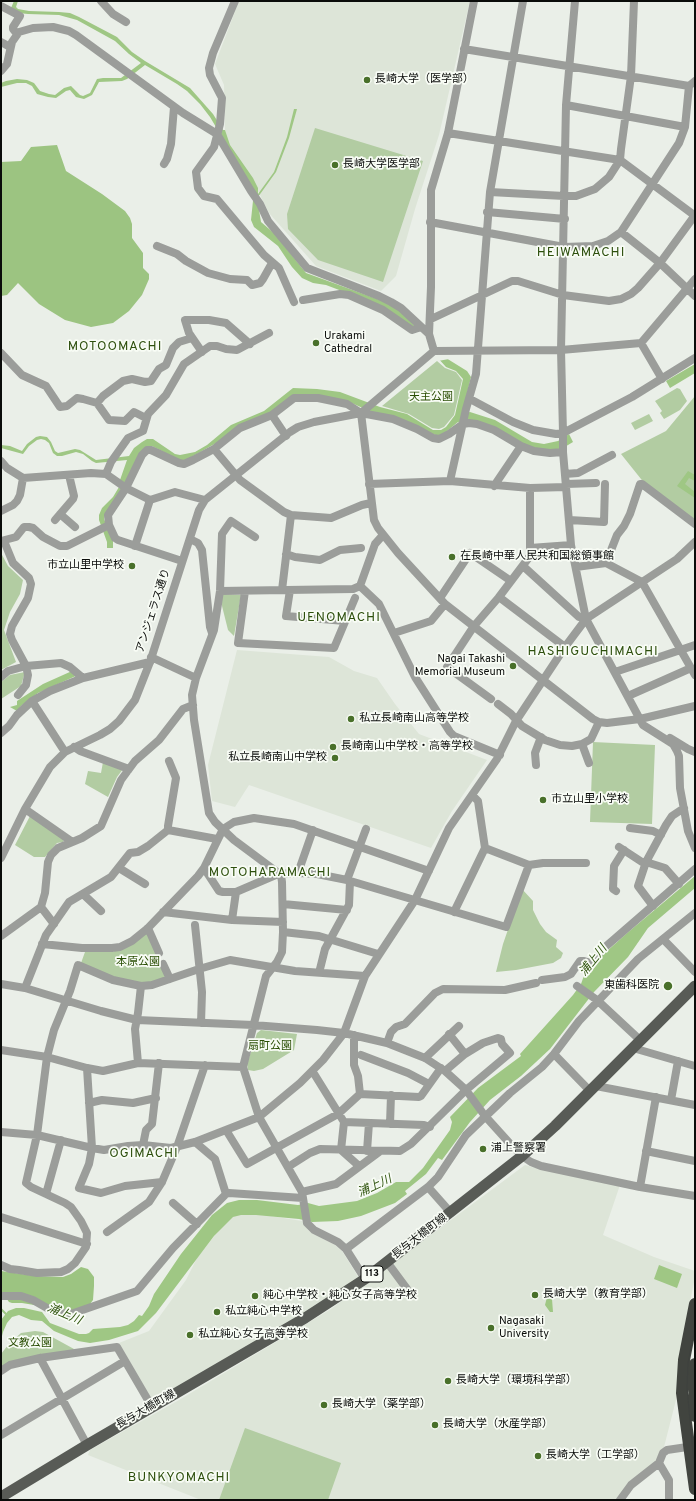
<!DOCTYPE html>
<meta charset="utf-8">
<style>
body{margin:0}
#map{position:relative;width:696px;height:1501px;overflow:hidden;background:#eaefe8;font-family:Overpass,sans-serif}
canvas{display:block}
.frame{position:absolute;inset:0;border:2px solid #0a0c0a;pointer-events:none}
</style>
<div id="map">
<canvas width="696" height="1501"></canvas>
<div class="frame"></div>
</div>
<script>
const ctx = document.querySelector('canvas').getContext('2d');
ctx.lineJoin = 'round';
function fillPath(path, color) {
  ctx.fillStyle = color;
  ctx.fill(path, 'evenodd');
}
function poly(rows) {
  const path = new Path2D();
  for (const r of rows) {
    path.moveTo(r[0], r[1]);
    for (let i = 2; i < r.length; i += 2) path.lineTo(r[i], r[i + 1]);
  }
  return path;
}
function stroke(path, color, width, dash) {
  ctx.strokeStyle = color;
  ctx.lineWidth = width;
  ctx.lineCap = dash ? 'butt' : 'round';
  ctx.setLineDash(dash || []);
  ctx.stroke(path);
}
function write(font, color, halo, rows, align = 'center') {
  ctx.font = font + ' Overpass,"Noto Sans JP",sans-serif';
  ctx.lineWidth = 3.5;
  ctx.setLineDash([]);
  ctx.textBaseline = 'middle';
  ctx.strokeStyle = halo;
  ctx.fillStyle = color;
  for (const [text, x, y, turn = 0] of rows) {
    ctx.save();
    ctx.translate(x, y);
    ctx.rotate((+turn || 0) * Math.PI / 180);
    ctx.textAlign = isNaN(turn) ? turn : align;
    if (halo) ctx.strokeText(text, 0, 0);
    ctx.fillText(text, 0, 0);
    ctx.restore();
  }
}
const built = poly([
 [239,1,470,1,439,135,415,209,396,276,381,291,316,266,269,213,255,185,228,145,225,130,224,85,215,64],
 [237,650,329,657,354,671,377,678,395,704,419,734,487,760,452,811,431,848,249,785,235,807,212,801,208,765],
 [525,1165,539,1169,620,1185,603,1235,654,1257,695,1271,695,1277,681,1348,677,1396,664,1447,656,1461,616,1500,201,1500,88,1455,90,1450,179,1400,331,1309],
 [252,1213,302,1221,309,1231,335,1245,342,1251,359,1278,305,1316,153,1402,119,1343,149,1331,186,1280,197,1258,227,1220,238,1214]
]);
const green = poly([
 [315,128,423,161,383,282,318,260,288,229,287,214],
 [437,361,445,368,456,372,462,380,454,415,444,427,439,429,432,428,409,414,382,406],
 [677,388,680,389,687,401,680,410,664,419,660,413,662,411,655,401],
 [695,396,695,520,645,484,621,454,666,431],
 [649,414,653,421,635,430,631,423],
 [1,553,8,566,23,580,20,594,10,612,4,630,16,662,1,670],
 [222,594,241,595,234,636,228,630,222,606],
 [25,672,21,686,1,699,1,682,10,675],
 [593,742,655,745,652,824,590,822],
 [103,762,123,769,117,777,108,797,85,784,88,771,101,773],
 [30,816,64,840,63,842,57,843,45,857,34,857,15,845],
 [522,889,533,901,533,910,540,924,546,932,557,940,556,947,563,953,561,958,553,963,516,970,496,972,503,944],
 [147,933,166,977,149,983,134,982,114,977,81,963,85,952,113,952],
 [261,1030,297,1034,294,1050,263,1069,254,1071,248,1070,247,1064,257,1033],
 [35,1331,43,1332,74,1349,73,1351,1,1368,1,1354,8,1345,21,1333],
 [245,1428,341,1463,328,1500,219,1500]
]);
const forest = poly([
 [57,145,66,171,102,194,125,211,130,218,132,224,132,238,143,253,143,268,149,274,149,279,142,295,129,311,113,323,91,327,65,320,39,304,18,283,7,295,1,296,1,162,21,161,31,147],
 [81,1267,88,1269,94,1277,94,1286,93,1300,83,1313,22,1303,12,1303,9,1302,1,1291,1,1271,35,1276,63,1277,71,1274]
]);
const water = poly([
 [14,1,18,1,16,7,18,9,29,11,59,12,70,13,79,17,117,37,132,52,145,61,190,88,213,114,223,130,225,130,230,145,253,178,258,188,258,194,274,172,287,137,294,109,297,109,289,138,276,172,258,197,258,204,261,222,275,234,306,273,380,300,398,309,446,358,467,371,471,377,462,414,470,412,495,420,532,442,544,444,558,441,569,434,573,442,558,451,530,448,470,421,458,422,441,436,431,434,374,413,347,401,297,396,280,407,188,459,181,461,152,446,105,515,104,519,113,541,113,548,107,548,107,542,99,520,99,515,102,508,113,497,119,487,120,480,127,460,96,463,92,461,83,454,76,452,62,456,57,456,53,453,49,443,45,440,41,439,37,440,29,446,23,454,1,448,1,445,10,446,22,451,27,444,36,437,40,436,47,437,51,442,55,451,58,453,75,449,80,450,96,460,129,456,134,448,142,442,147,439,153,439,175,454,180,455,195,452,207,445,231,425,264,411,293,388,317,389,340,392,380,407,407,414,433,430,441,430,446,427,455,415,463,379,456,371,446,367,418,336,355,296,326,285,313,283,302,278,292,267,278,246,254,227,251,220,254,191,210,117,200,104,187,91,177,84,145,65,127,79,122,81,99,82,92,95,84,99,76,97,70,90,66,91,56,98,48,97,37,94,32,86,26,83,17,83,1,87,1,83,6,81,17,79,27,80,34,83,40,91,49,94,55,95,64,88,71,86,80,95,83,96,90,93,97,79,103,78,121,78,141,63,129,54,115,41,77,20,59,15,28,14,18,13,11,8],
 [695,364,695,373,670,388,666,381],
 [688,471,695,475,695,481,689,478,685,484,695,492,695,498,677,486],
 [72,671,78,675,38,693,21,706,17,711,10,707,17,705,17,701,43,684],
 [695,876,695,888,648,928,628,957,594,992,550,1049,521,1076,490,1100,470,1122,442,1160,438,1158,426,1174,405,1191,407,1194,395,1203,361,1216,338,1221,312,1222,299,1219,256,1215,241,1215,233,1217,214,1236,156,1313,138,1331,109,1340,90,1343,78,1341,54,1331,42,1321,31,1320,19,1315,12,1317,7,1323,3,1332,1,1340,1,1320,8,1311,16,1308,24,1308,42,1312,50,1323,79,1334,86,1334,89,1333,93,1329,120,1327,128,1325,134,1321,139,1315,142,1316,149,1306,154,1294,181,1254,212,1215,227,1203,239,1200,257,1200,298,1205,308,1203,319,1206,357,1201,377,1193,396,1182,409,1182,423,1168,450,1130,452,1122,450,1117,478,1088,521,1056,520,1054,573,995,581,984,586,970,626,934],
 [659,1265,682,1274,677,1288,654,1279],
 [552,1293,555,1293,556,1296,552,1299,553,1312,550,1312,545,1305,547,1297]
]);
const pier = poly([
 [408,328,421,330,449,359,438,361]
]);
const stream = poly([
 [1,1309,7,1315]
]);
const minor = poly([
 [101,1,113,14,126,22],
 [235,1,213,53,209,68,210,75,222,98,220,124,214,147,196,172,198,188,204,196,217,199,264,255,279,268,294,302],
 [1,6,20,16,13,27,13,29,17,34],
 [1,42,10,47],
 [464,49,689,86],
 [1,71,7,64,12,42,19,32,33,28,53,27,69,31,76,35,183,113,217,134,251,191,260,204,268,221,307,268,379,296,391,302,401,308,429,334],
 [566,105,685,127],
 [448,133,620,160,694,215],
 [164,164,167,159,171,144,174,107],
 [490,192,564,196,576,196,595,189,609,177,620,160,621,149,631,76,634,1],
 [487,212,565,219],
 [430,222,564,247,593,246,608,241,621,232,679,143,685,127,689,86,695,81],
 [621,232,660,263,695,296],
 [157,246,177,254,186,261,208,273,230,279,247,280,252,285,260,283,263,279,272,263],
 [303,300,340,294,349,295,383,310,412,330,421,327],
 [431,319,512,281,518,281,563,295,609,301,621,299,631,294,638,288,660,263,695,215],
 [641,343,662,379],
 [434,351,429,334,431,287,431,190,448,133,474,1],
 [202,352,189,333,185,320,209,320,226,323,250,344],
 [1,353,22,375,46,386,60,407,67,406,77,398,83,399,97,403,109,420,125,421,134,412,146,418],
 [695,358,632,397,563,433,563,452,571,545,586,619,643,725,673,744,677,751,679,756,680,788,688,831,695,848],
 [470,399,513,422,533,430,556,434,563,433,561,350,566,105,575,1],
 [97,403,103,396,123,381,132,379,145,382,151,381,159,369,166,365,173,348,179,342,192,338],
 [361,413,374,520,378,528,398,553,445,604,593,719,599,722,607,723,640,719,695,706],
 [272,415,286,436],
 [214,449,240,480,284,512,291,515,331,518,362,505,371,503],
 [1,461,7,468,23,478,91,473,106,474,126,488,150,500,175,492,205,500],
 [106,474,111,462,128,438,143,431,148,414,166,395,184,364,210,346,217,346,226,349,237,350,269,333],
 [565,474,578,473,612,455],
 [450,481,466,409,476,374,490,192,523,1],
 [369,484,450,481,530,488,566,487],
 [566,484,596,483],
 [494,486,521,446],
 [1,511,13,505,17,501,20,495,23,478],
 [60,514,75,527],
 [55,520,73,499,74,496,69,475],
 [569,520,604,522,605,484],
 [255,537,231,521,222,534,220,591,214,630,196,678,192,695,194,720,209,813,215,822,234,840,281,875,282,882,283,932,282,952,277,962,266,976,243,1067,259,1117,302,1192,307,1223,314,1230,338,1242,346,1249,365,1279],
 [190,539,198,543,202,550,210,627,212,633],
 [1,541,16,537,24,527,29,527,33,528,43,537,60,546,67,546,109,525],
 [4,541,13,563,29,578,31,584,28,598,12,626,10,634,12,640,26,666,28,675,26,685,18,695],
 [135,546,150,500],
 [530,548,571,545],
 [286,554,295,557,320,560,340,550,361,548],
 [182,561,118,540,115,538,109,525,108,515,126,488,142,455,147,450,151,450,179,463,184,464,193,460,214,449,240,428,272,415,294,398,318,398,347,404,361,413,393,419,417,429,433,438,439,439,449,434,463,424,469,423,477,424,494,430,521,446,534,451,550,453,563,452],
 [606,563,642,582,695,675],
 [523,566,579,617,586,619],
 [576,567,606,563,617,535,624,526,630,514,640,484,642,484,695,524],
 [360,586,379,604,415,677,450,732,454,736,500,755],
 [360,586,375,544,383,535],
 [282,590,291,515],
 [290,590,286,616,345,621],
 [220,591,353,589,360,586],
 [245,591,238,643,334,648,355,598],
 [499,597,565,647],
 [440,598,470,553,511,581],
 [394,633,431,621,445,604],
 [151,657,196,678],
 [615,672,695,645],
 [1,677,8,671,26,666,61,663,70,667,83,678],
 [628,696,691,668],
 [491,699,447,667,474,626,499,597,530,556,530,488],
 [32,701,65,752],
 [498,704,511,714,522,726,545,740,560,745,572,746,582,744,591,739,599,722],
 [1,733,9,726,17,715,32,701,50,691,83,678,150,662],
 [670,738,688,749,695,752],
 [582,744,589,763],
 [74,747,80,751,129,769],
 [536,765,535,753,541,737],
 [25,809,71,841],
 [630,828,653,831,661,835],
 [168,830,168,826,176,778,169,761],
 [619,847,645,864],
 [485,848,529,865,543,863,586,863],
 [1,858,25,809,50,767,65,752,100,735,110,729,119,721,135,700,150,662,199,510,205,500,290,432,298,427,314,422,361,413,434,351,561,350,641,343,695,279],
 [646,862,665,868,679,884],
 [119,868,145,884],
 [204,868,219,891,223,892,236,892,278,874,298,873,317,874,347,880,506,927,529,865],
 [298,873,313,830],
 [347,880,366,829],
 [616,891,613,889,614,866,624,850],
 [83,894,101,911],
 [283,904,347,910],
 [653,906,638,886,646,862,666,825,672,816,684,808],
 [41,907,54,924],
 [163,912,232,920,283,922],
 [454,912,485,848,478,801,472,795],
 [232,920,236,892],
 [195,925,202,992,201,1023],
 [148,928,159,953],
 [283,932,319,936,378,954],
 [1,936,41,907,45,893,48,862,51,855,58,848,82,838,101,826,121,780,135,761,159,740,183,709,193,705],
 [663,939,695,972],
 [42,944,82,948,112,948,120,947,132,941,148,928,198,876,204,868,223,829,234,822,254,818,294,824,429,871],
 [163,964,170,979],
 [319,973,325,949,349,905,350,881],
 [542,980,565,977,571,974,580,961,584,961,590,963,604,948,695,869],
 [1,984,25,988,101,1011,137,1020,253,1025,317,1030,344,1033,387,1043,425,1058,445,1071,466,1090,485,1116,513,1147,522,1156,531,1162,541,1166,640,1187,695,1196],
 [577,986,597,1000,640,1040],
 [25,988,46,935,69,902,111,877,130,853,138,852,148,846,168,830,217,839],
 [449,1034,465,1054],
 [354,1035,354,1065,358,1076,360,1094],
 [387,1043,391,1032,396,1027,405,1024,435,993,443,989,505,990,536,983],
 [633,1048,695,1066],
 [1,1050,47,1057,87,1068,103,1071,138,1063,243,1067],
 [554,1054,590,1091],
 [361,1055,408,1073,429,1084],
 [425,1058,459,1026],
 [138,1063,135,1029,138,1013,141,986],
 [87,1068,92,1148,89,1164,79,1188,101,1193,125,1186,162,1182],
 [313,1072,344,1122,341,1150],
 [596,1086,695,1105],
 [671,1100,678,1061],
 [89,1103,102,1100,133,1103,156,1098],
 [344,1122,424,1125,430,1127],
 [390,1124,391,1095],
 [226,1130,247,1164,338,1114,360,1094,419,1097,421,1096,441,1068],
 [1,1132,37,1135,92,1148,104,1150,128,1146,143,1145,171,1148,195,1142,259,1117,300,1083,323,1060,344,1033,365,976,415,900,449,828,497,759,516,721,565,647,586,619,677,559,695,542],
 [195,1142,215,1159,226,1194],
 [143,1145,146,1130,152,1124,159,1063],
 [341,1150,359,1166],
 [367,1151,369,1123],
 [646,1151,695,1161],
 [288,1167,310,1153,320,1149,400,1151,411,1144,466,1090,510,1053,502,1044,501,1039,498,1038,483,1043,465,1054,445,1071],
 [428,1187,451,1213],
 [640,1187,656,1097],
 [302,1192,336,1184,379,1152],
 [46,1194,61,1140],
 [173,1203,197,1224],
 [1,1217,87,1244],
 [107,1232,149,1202,162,1182,177,1147,205,1065],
 [346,1249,428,1187,438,1177,466,1135,510,1093,542,1067,554,1054,579,1021,638,959,695,913],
 [387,1262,407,1289],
 [1,1265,10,1269,19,1270,37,1273,61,1272,68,1269,75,1263,86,1247,87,1233,81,1221,71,1207,65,1203,31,1187,26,1183,37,1135,47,1057,54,1030,70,991,78,965,113,980,141,986,152,985,199,969,230,960,295,971,365,976],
 [1,1296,21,1296,33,1300,54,1312,71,1314,137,1291,173,1248,226,1194,229,1193,303,1198],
 [40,1358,87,1445],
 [1,1371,10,1365,40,1358,117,1347,152,1407],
 [1,1435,125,1361],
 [659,1463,669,1480,669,1500],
 [620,1500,631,1485,659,1463,663,1453,667,1450,694,1446]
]);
const major = poly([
 [1,1497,87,1445,305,1318,365,1279,522,1156,555,1126,695,986]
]);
const highway = poly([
 [695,1304,684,1360,682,1393,695,1489],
 [695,1364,694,1383,695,1416]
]);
const tram = poly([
 [695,1327,688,1363,687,1388,695,1474]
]);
const markers = [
 [367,80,4,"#49702a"],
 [335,165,4,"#49702a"],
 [316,343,4,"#49702a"],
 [452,557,4,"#49702a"],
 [132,566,4,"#49702a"],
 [513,666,4,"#49702a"],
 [351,719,4,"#49702a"],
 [333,747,4,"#49702a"],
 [335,758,4,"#49702a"],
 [543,800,4,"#49702a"],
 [668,986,5,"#49702a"],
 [483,1149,4,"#49702a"],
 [535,1295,4,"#49702a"],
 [255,1296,4,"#49702a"],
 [217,1312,4,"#49702a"],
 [491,1328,4,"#49702a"],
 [190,1335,4,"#49702a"],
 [448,1381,4,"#49702a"],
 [324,1405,4,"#49702a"],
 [435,1425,4,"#49702a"],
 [538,1456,4,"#49702a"]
];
const shields = [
 [372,1274,22]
];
const shieldNames = [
 ["113",372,1274]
];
const poiNames = [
 ["長崎大学（医学部）",375,80],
 ["長崎大学医学部",343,165],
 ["Urakami",324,337],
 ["Cathedral",324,350],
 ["在長崎中華人民共和国総領事館",460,557],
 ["市立山里中学校",124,566,"right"],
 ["Nagai Takashi",505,660,"right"],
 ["Memorial Museum",505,673,"right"],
 ["私立長崎南山高等学校",359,719],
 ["長崎南山中学校・高等学校",341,747],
 ["私立長崎南山中学校",327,758,"right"],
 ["市立山里小学校",551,800],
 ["東歯科医院",659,986,"right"],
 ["浦上警察署",491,1149],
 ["長崎大学（教育学部）",543,1295],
 ["純心中学校・純心女子高等学校",263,1296],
 ["私立純心中学校",225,1312],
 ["Nagasaki",499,1322],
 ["University",499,1335],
 ["私立純心女子高等学校",198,1335],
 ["長崎大学（環境科学部）",456,1381],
 ["長崎大学（薬学部）",332,1405],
 ["長崎大学（水産学部）",443,1425],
 ["長崎大学（工学部）",546,1456]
];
const parkNames = [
 ["天主公園",431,398],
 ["本原公園",138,963],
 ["扇町公園",270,1047],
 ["文教公園",30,1344]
];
const streetNames = [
 ["アンジェラス通り",154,611,-72],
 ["長与大橋町線",420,1237,-38],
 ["長与大橋町線",146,1410,-30]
];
const waterNames = [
 ["浦上川",594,961,-51],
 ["浦上川",375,1187,-25],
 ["浦上川",64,1315,23]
];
const quarterNames = [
 ["HEIWAMACHI",581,253],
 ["MOTOOMACHI",115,347],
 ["UENOMACHI",339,618],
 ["HASHIGUCHIMACHI",593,652],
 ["MOTOHARAMACHI",270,873],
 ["OGIMACHI",144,1154],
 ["BUNKYOMACHI",179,1478]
];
fillPath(built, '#dde5d8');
fillPath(green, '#b2cca2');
fillPath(forest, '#9cc481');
fillPath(water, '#9fc784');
fillPath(pier, '#eaefe8');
stroke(stream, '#9fc784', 2);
stroke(minor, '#9b9d9a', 8);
stroke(major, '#585b56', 11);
stroke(highway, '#41443f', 12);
stroke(tram, '#3e413e', 1);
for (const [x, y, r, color] of markers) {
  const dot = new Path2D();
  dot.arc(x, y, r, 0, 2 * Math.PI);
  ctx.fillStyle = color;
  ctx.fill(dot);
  stroke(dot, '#f8fcf5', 1.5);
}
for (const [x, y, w] of shields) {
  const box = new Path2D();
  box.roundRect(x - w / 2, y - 8, w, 16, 3);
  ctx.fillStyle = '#f8fcf5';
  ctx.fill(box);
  stroke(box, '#0a0c0a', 1);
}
write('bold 10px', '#0a0c0a', null, shieldNames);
write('11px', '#0a0c0a', '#f8fcf5', poiNames, 'left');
write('11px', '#2a4e04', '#f8fcf5', parkNames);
write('11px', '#0a0c0a', '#f8fcf5', streetNames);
write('italic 12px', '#325611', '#f8fcf5', waterNames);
ctx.letterSpacing = '1px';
write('13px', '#2d4f0d', '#f8fcf5', quarterNames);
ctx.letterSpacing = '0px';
</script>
